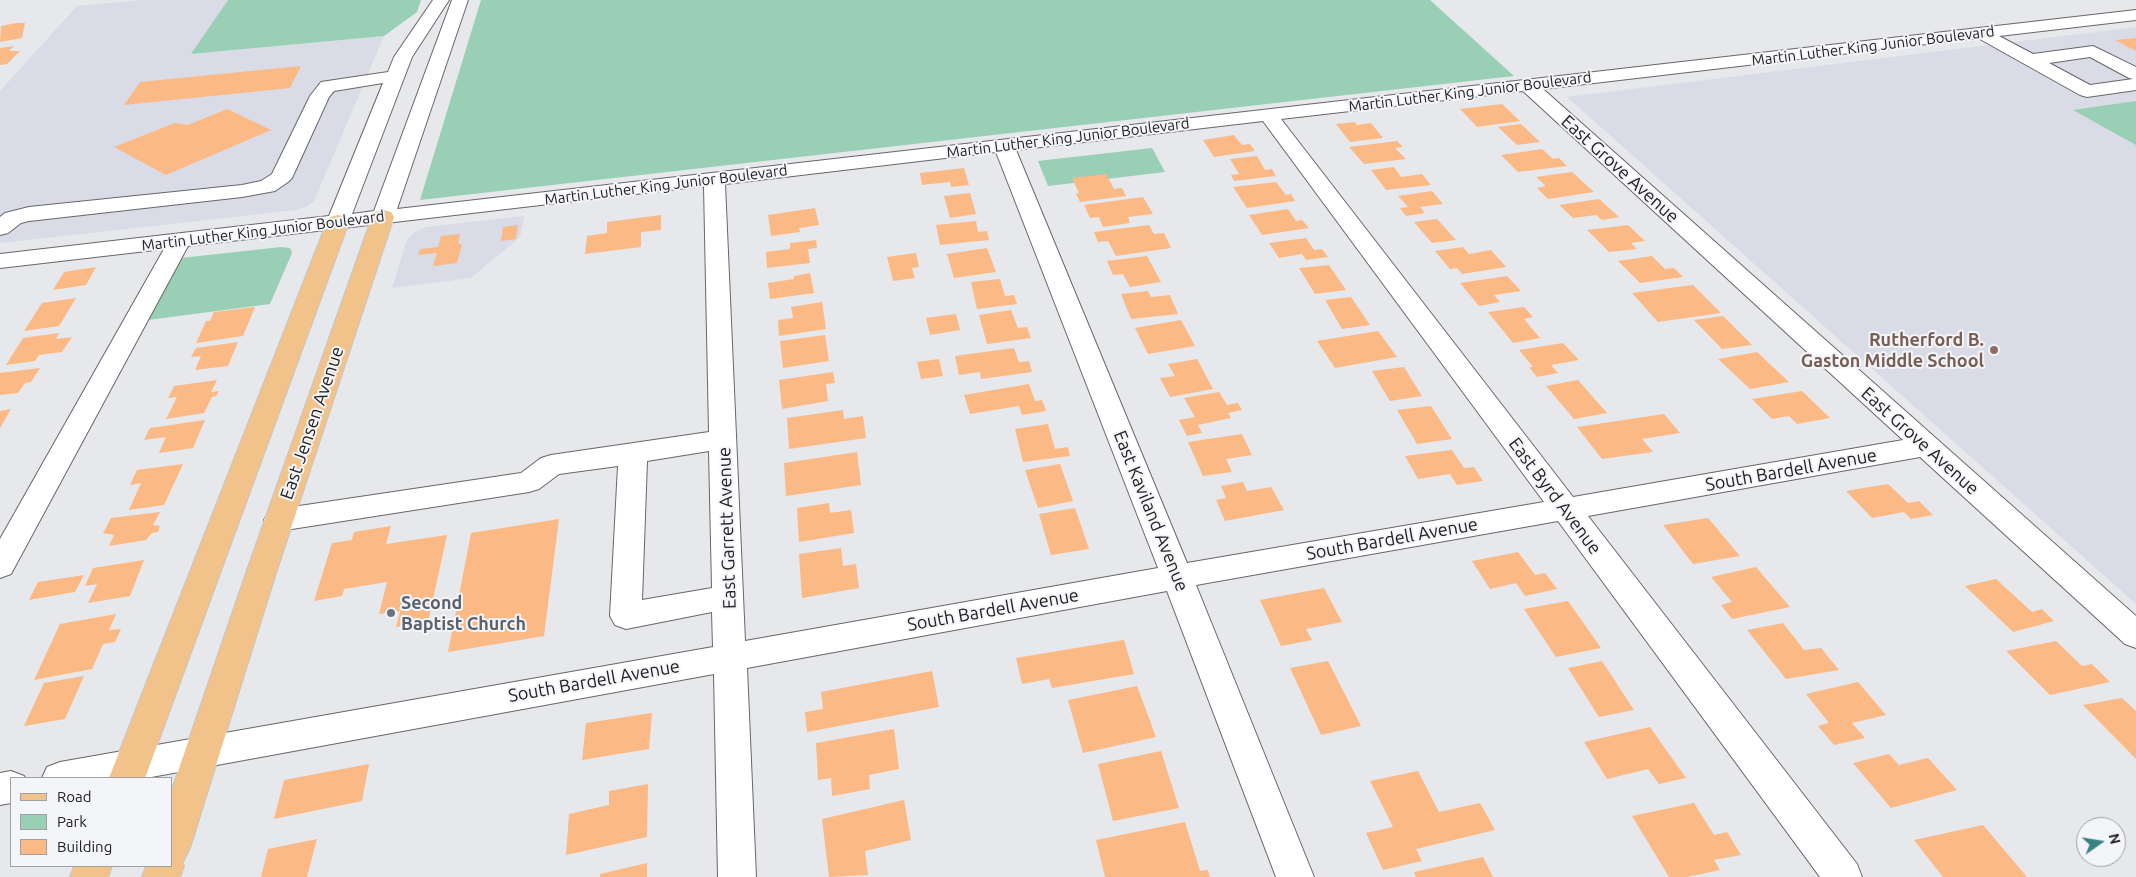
<!DOCTYPE html>
<style>
body{margin:0}
#map{position:relative;width:2136px;height:877px;overflow:hidden;background:#e7e8eb;font-family:Ubuntu,sans-serif}
canvas{display:block}
.legend{position:absolute;left:10px;top:777px;width:162px;height:90px;box-sizing:border-box;background:#f4f5f8;border:1px solid #a0a1a3;margin:0;padding:6px 9px;list-style:none;font-size:15px;color:#222223}
.legend li{display:flex;align-items:center;gap:10px;height:25px}
.legend b{width:25px;border:1px solid #a0a1a3}
.north{position:absolute;left:2076px;top:817px;width:50px;height:50px;box-sizing:border-box;background:#f4f5f8;border:1px solid #a0a1a3;border-radius:50%;rotate:77deg;font-size:14px;font-weight:700;line-height:20px;text-align:center;color:#222223}
.north::after{content:'';display:block;margin:auto;width:18px;height:22px;background:#3b8382;clip-path:polygon(50% 0,100% 100%,50% 72%,0 100%)}
</style>
<div id="map">
<canvas width="2136" height="877"></canvas>
<ul class="legend">
<li><b style="height:6px;background:#f2c28b"></b>Road</li>
<li><b style="height:14px;background:#99cfb5"></b>Park</li>
<li><b style="height:14px;background:#fbb985"></b>Building</li>
</ul>
<div class="north">N</div>
</div>
<script>
const ctx = document.querySelector('canvas').getContext('2d');
ctx.lineJoin = 'round';
function fillPath(path, color) {
  ctx.fillStyle = color;
  ctx.fill(path, 'evenodd');
}
function poly(rows) {
  const path = new Path2D();
  for (const r of rows) {
    path.moveTo(r[0], r[1]);
    for (let i = 2; i < r.length; i += 2) path.lineTo(r[i], r[i + 1]);
  }
  return path;
}
function stroke(path, color, width, dash) {
  ctx.strokeStyle = color;
  ctx.lineWidth = width;
  ctx.lineCap = dash ? 'butt' : 'round';
  ctx.setLineDash(dash || []);
  ctx.stroke(path);
}
function write(font, color, halo, rows, align = 'center') {
  ctx.font = font + ' Ubuntu,sans-serif';
  ctx.lineWidth = 4;
  ctx.setLineDash([]);
  ctx.textBaseline = 'middle';
  ctx.strokeStyle = halo;
  ctx.fillStyle = color;
  for (const [text, x, y, turn = 0] of rows) {
    ctx.save();
    ctx.translate(x, y);
    ctx.rotate((+turn || 0) * Math.PI / 180);
    ctx.textAlign = isNaN(turn) ? turn : align;
    if (halo) ctx.strokeText(text, 0, 0);
    ctx.fillText(text, 0, 0);
    ctx.restore();
  }
}
const built = poly([
 [142,0,228,0,192,54,384,36,314,201,309,205,296,210,0,243,0,91,77,6],
 [2136,27,2136,604,1567,97],
 [524,216,520,237,471,278,392,288,407,240,415,232,426,227]
]);
const green = poly([
 [228,0,421,0,417,12,384,36,191,54],
 [481,0,1430,0,1514,76,420,200],
 [2136,101,2136,145,2073,110],
 [1152,148,1165,172,1048,186,1038,161],
 [281,247,290,248,292,253,270,304,148,320,181,258]
]);
const building = poly([
 [16,23,25,23,22,38,0,42,1,26],
 [2136,38,2136,51,2115,40],
 [14,46,9,51,20,51,7,64,0,65,0,48],
 [301,66,290,88,124,105,140,82],
 [1502,104,1520,121,1477,127,1460,109],
 [227,109,271,130,166,175,114,147,175,123,188,125],
 [1355,122,1357,125,1371,123,1383,138,1350,142,1336,124],
 [1521,124,1540,142,1517,145,1498,127],
 [1234,135,1242,145,1250,144,1255,151,1214,157,1203,140],
 [1397,141,1403,147,1395,148,1406,159,1364,164,1349,147],
 [1542,149,1553,159,1559,158,1567,166,1518,172,1501,155],
 [1257,156,1265,170,1272,169,1276,176,1234,181,1231,175,1239,174,1230,159],
 [1394,167,1401,177,1422,174,1431,185,1386,190,1371,170],
 [964,168,969,185,951,187,950,182,922,185,920,173],
 [1572,172,1594,192,1548,199,1537,188,1546,186,1536,177],
 [1106,174,1114,189,1122,188,1126,196,1080,202,1076,194,1079,193,1072,178],
 [1276,182,1286,195,1291,194,1295,201,1247,208,1233,187],
 [1432,191,1443,204,1420,207,1425,213,1406,216,1400,208,1408,207,1398,196],
 [970,193,976,214,950,218,944,196],
 [1143,197,1153,214,1128,217,1130,223,1103,227,1099,217,1090,218,1084,205],
 [1599,199,1619,217,1602,220,1596,215,1573,218,1559,205],
 [815,208,819,225,799,228,800,232,771,236,768,215],
 [1288,209,1296,221,1302,220,1309,228,1262,235,1249,215],
 [661,215,661,230,641,232,641,247,585,254,587,236,607,233,607,222],
 [1437,219,1456,240,1432,243,1414,222],
 [976,221,978,232,987,231,989,240,940,245,936,225],
 [518,225,516,239,501,241,503,227],
 [1149,225,1154,234,1164,233,1171,248,1116,256,1108,241,1098,242,1094,232],
 [1628,225,1645,241,1631,243,1637,249,1609,252,1587,230],
 [460,234,458,244,462,244,457,263,433,266,437,253,418,255,420,249,438,247,441,236],
 [1306,238,1314,250,1322,249,1328,257,1306,260,1302,254,1279,258,1269,243],
 [816,240,817,248,808,249,810,263,767,268,766,252,790,249,790,243],
 [1463,247,1469,254,1491,250,1506,267,1462,274,1457,268,1450,269,1435,251],
 [987,248,996,272,954,278,947,254],
 [916,253,919,267,912,268,915,278,893,281,887,257],
 [1147,256,1161,282,1130,287,1123,274,1113,275,1107,261],
 [1652,256,1665,269,1674,268,1683,277,1640,283,1618,261],
 [1329,265,1346,290,1315,294,1299,268],
 [96,267,86,285,53,290,64,272],
 [810,273,814,293,770,299,768,283,794,279,794,276],
 [1507,276,1521,291,1494,295,1500,302,1479,306,1460,283],
 [1000,279,1005,296,1014,295,1017,304,977,309,971,282],
 [1693,285,1721,313,1658,322,1632,293],
 [1148,291,1151,297,1170,295,1178,314,1131,319,1121,294],
 [1351,297,1370,325,1342,329,1325,300],
 [76,298,59,326,24,331,42,303],
 [822,302,826,329,779,336,778,320,793,318,791,307],
 [255,307,243,336,196,343,206,321,210,321,214,312],
 [1524,307,1533,317,1524,319,1540,338,1513,343,1488,312],
 [1011,310,1018,328,1027,327,1031,338,987,344,979,315],
 [956,314,960,330,930,335,926,318],
 [1723,316,1752,345,1722,349,1694,320],
 [1181,320,1195,346,1148,354,1135,328],
 [1378,331,1397,357,1335,368,1317,341],
 [59,333,56,339,72,337,62,352,39,355,35,361,6,365,23,338],
 [825,335,829,361,783,368,780,341],
 [238,342,228,366,195,370,201,356,191,357,196,348],
 [1563,343,1579,360,1551,365,1558,373,1537,377,1529,367,1533,367,1519,350],
 [1014,348,1019,362,1029,361,1032,372,981,379,980,372,959,375,955,356],
 [1757,352,1789,382,1750,389,1718,359],
 [939,359,943,376,921,379,917,362],
 [1197,359,1213,389,1170,397,1160,378,1175,376,1168,364],
 [1404,367,1422,396,1390,401,1372,371],
 [40,368,31,382,25,383,18,393,0,395,0,373],
 [833,372,835,383,826,384,828,401,782,409,779,380],
 [217,380,211,392,219,391,216,396,212,397,204,413,166,419,177,397,168,398,174,386],
 [1578,380,1607,413,1574,419,1546,386],
 [1029,384,1035,401,1042,400,1046,411,1022,415,1019,406,970,414,964,395],
 [1802,391,1830,418,1797,424,1789,416,1772,419,1752,399],
 [1219,392,1227,405,1238,403,1242,410,1228,413,1231,418,1198,425,1202,433,1187,436,1179,420,1195,417,1184,398],
 [1431,406,1452,439,1417,444,1397,410],
 [11,409,0,428,0,411],
 [843,410,844,419,863,416,866,438,789,449,787,418],
 [1664,414,1680,433,1642,439,1653,452,1602,459,1577,427],
 [205,420,193,448,159,453,166,437,144,440,150,428],
 [1048,424,1055,449,1068,447,1070,456,1023,462,1015,429],
 [1242,434,1252,455,1226,459,1232,472,1203,476,1188,442],
 [1452,450,1464,468,1474,467,1483,481,1457,485,1450,474,1418,479,1405,456],
 [857,452,861,485,786,496,784,463],
 [183,464,164,505,129,510,141,483,130,485,137,470],
 [1060,464,1073,501,1038,508,1025,470],
 [1243,482,1247,491,1271,487,1284,510,1225,521,1216,500,1226,498,1221,486],
 [1888,484,1908,503,1919,501,1933,515,1911,519,1904,512,1872,518,1846,491],
 [829,503,830,513,851,510,854,533,799,542,797,508],
 [1075,508,1089,549,1051,555,1039,514],
 [160,512,153,525,160,526,158,532,152,533,146,540,109,546,114,535,103,533,111,518],
 [1708,518,1740,556,1693,564,1663,525],
 [559,519,544,636,448,652,471,533],
 [391,526,386,544,447,535,428,622,396,627,400,611,379,614,387,582,344,589,342,596,314,601,332,543,352,540,354,532],
 [841,548,843,566,856,564,859,588,802,598,799,554],
 [1518,552,1535,575,1545,573,1557,589,1525,596,1516,583,1490,589,1472,561],
 [144,560,130,596,88,603,97,584,85,586,93,568],
 [1756,567,1790,607,1732,619,1721,605,1732,602,1711,577],
 [84,575,75,592,29,600,38,582],
 [1996,579,2032,612,2042,609,2054,621,2013,632,1965,586],
 [1324,588,1342,622,1306,629,1312,640,1281,646,1260,600],
 [1568,601,1601,648,1556,657,1524,609],
 [116,614,109,630,121,629,115,642,103,644,92,669,34,680,60,624],
 [1783,623,1804,650,1821,648,1839,670,1786,679,1747,630],
 [1124,640,1134,674,1052,688,1049,679,1022,684,1016,658],
 [2056,641,2082,666,2092,664,2110,682,2050,695,2006,651],
 [1328,661,1361,726,1321,735,1290,668],
 [1602,661,1634,710,1599,717,1568,668],
 [932,671,939,707,807,732,805,712,823,709,821,692],
 [84,676,65,719,24,726,44,683],
 [1858,682,1886,715,1852,723,1865,738,1834,745,1818,726,1829,723,1806,694],
 [1137,686,1156,737,1083,753,1068,700],
 [2122,698,2136,711,2136,759,2083,705],
 [652,713,649,749,582,760,586,723],
 [1650,727,1686,778,1659,784,1648,769,1607,779,1584,742],
 [894,729,899,769,869,775,870,789,832,796,831,778,818,780,816,743],
 [1161,751,1179,808,1113,821,1098,764],
 [1889,754,1899,765,1928,758,1957,790,1891,808,1853,763],
 [369,764,362,801,274,819,284,780],
 [1418,771,1439,812,1480,803,1495,830,1416,849,1422,861,1383,870,1366,833,1393,827,1370,781],
 [648,784,647,837,566,855,569,814,609,805,609,791],
 [904,800,911,840,865,851,868,875,829,877,822,819],
 [1694,803,1714,835,1727,832,1741,855,1714,860,1720,870,1687,877,1669,877,1632,816],
 [1185,822,1200,871,1208,870,1210,877,1105,877,1096,840],
 [1983,825,2027,877,1943,877,1914,840],
 [317,839,307,877,261,877,268,849],
 [1483,857,1493,877,1416,877,1414,872],
 [647,863,647,877,600,877,600,874]
]);
const minor = poly([
 [433,0,449,0,412,57,352,214,374,211,452,0,468,0,397,209,2136,10,2136,20,1999,36,2033,54,2093,46,2136,67,2136,90,2087,97,2080,95,1978,38,1543,89,2136,616,2136,648,2125,644,1920,457,1588,516,1857,864,1862,877,1820,877,1558,521,1196,585,1314,877,1276,877,1167,591,747,668,756,877,718,877,714,674,146,778,42,778,47,767,60,762,713,647,712,612,626,629,615,625,610,616,618,466,559,474,539,489,529,492,279,531,269,528,264,520,269,512,279,509,521,473,541,458,551,455,709,432,704,186,188,246,11,574,0,578,0,539,164,249,0,268,0,254,329,216,383,83,334,91,329,97,292,178,288,182,275,191,242,197,29,221,21,223,8,233,0,235,0,217,5,213,29,207,242,185,261,181,272,174,310,96,321,82,388,72,394,57,433,0],
 [2090,57,2129,78,2133,79,2090,85,2049,63,2090,57],
 [1523,91,1903,440,1573,497,1281,119,1523,91],
 [1263,121,1544,502,1187,563,1016,150,1263,121],
 [996,152,1158,568,745,641,725,184,996,152],
 [709,451,712,588,642,600,647,461,709,451],
 [11,771,24,776,25,778,11,778,11,803,0,805,0,773,11,771]
]);
const major = poly([
 [383,210,391,212,394,217,276,573,190,848,184,860,182,861,184,866,180,877,142,877,146,866,171,866,171,792,246,573,372,217,375,212,383,210],
 [338,215,346,217,349,222,145,778,109,778,327,222,330,217,338,215],
 [74,866,112,866,108,877,70,877,74,866]
]);
const markers = [
 [1994,350,5,"#8d6e63"],
 [391,613,5,"#6b7280"]
];
const farStreetnames = [
 ["Martin Luther King Junior Boulevard",1873,46,-7],
 ["Martin Luther King Junior Boulevard",1470,92,-7],
 ["Martin Luther King Junior Boulevard",1068,138,-7],
 ["Martin Luther King Junior Boulevard",666,185,-7],
 ["Martin Luther King Junior Boulevard",263,231,-7]
];
const streetNames = [
 ["East Grove Avenue",1620,169,42],
 ["East Jensen Avenue",312,423,-71],
 ["East Grove Avenue",1920,441,42],
 ["South Bardell Avenue",1791,470,-10],
 ["East Byrd Avenue",1555,496,53],
 ["East Kaviland Avenue",1151,511,68],
 ["East Garrett Avenue",727,528,-92],
 ["South Bardell Avenue",1392,539,-10],
 ["South Bardell Avenue",993,610,-10],
 ["South Bardell Avenue",594,681,-10]
];
const educationNames = [
 ["Rutherford B.",1984,340],
 ["Gaston Middle School",1984,361]
];
const worshipNames = [
 ["Second",401,603],
 ["Baptist Church",401,624]
];
fillPath(built, '#d9dbe6');
fillPath(green, '#99cfb5');
fillPath(building, '#fbb985');
stroke(minor, '#67676a', 2);
stroke(major, '#c6c6c6', 2);
fillPath(minor, '#fff');
fillPath(major, '#f2c28b');
for (const [x, y, r, color] of markers) {
  const dot = new Path2D();
  dot.arc(x, y, r, 0, 2 * Math.PI);
  ctx.fillStyle = color;
  ctx.fill(dot);
  stroke(dot, '#f4f5f8', 2);
}
write('15px', '#222223', '#f4f5f8', farStreetnames);
write('18px', '#222223', '#f4f5f8', streetNames);
write('bold 18px', '#785e54', '#f4f5f8', educationNames, 'right');
write('bold 18px', '#5b616d', '#f4f5f8', worshipNames, 'left');
</script>
